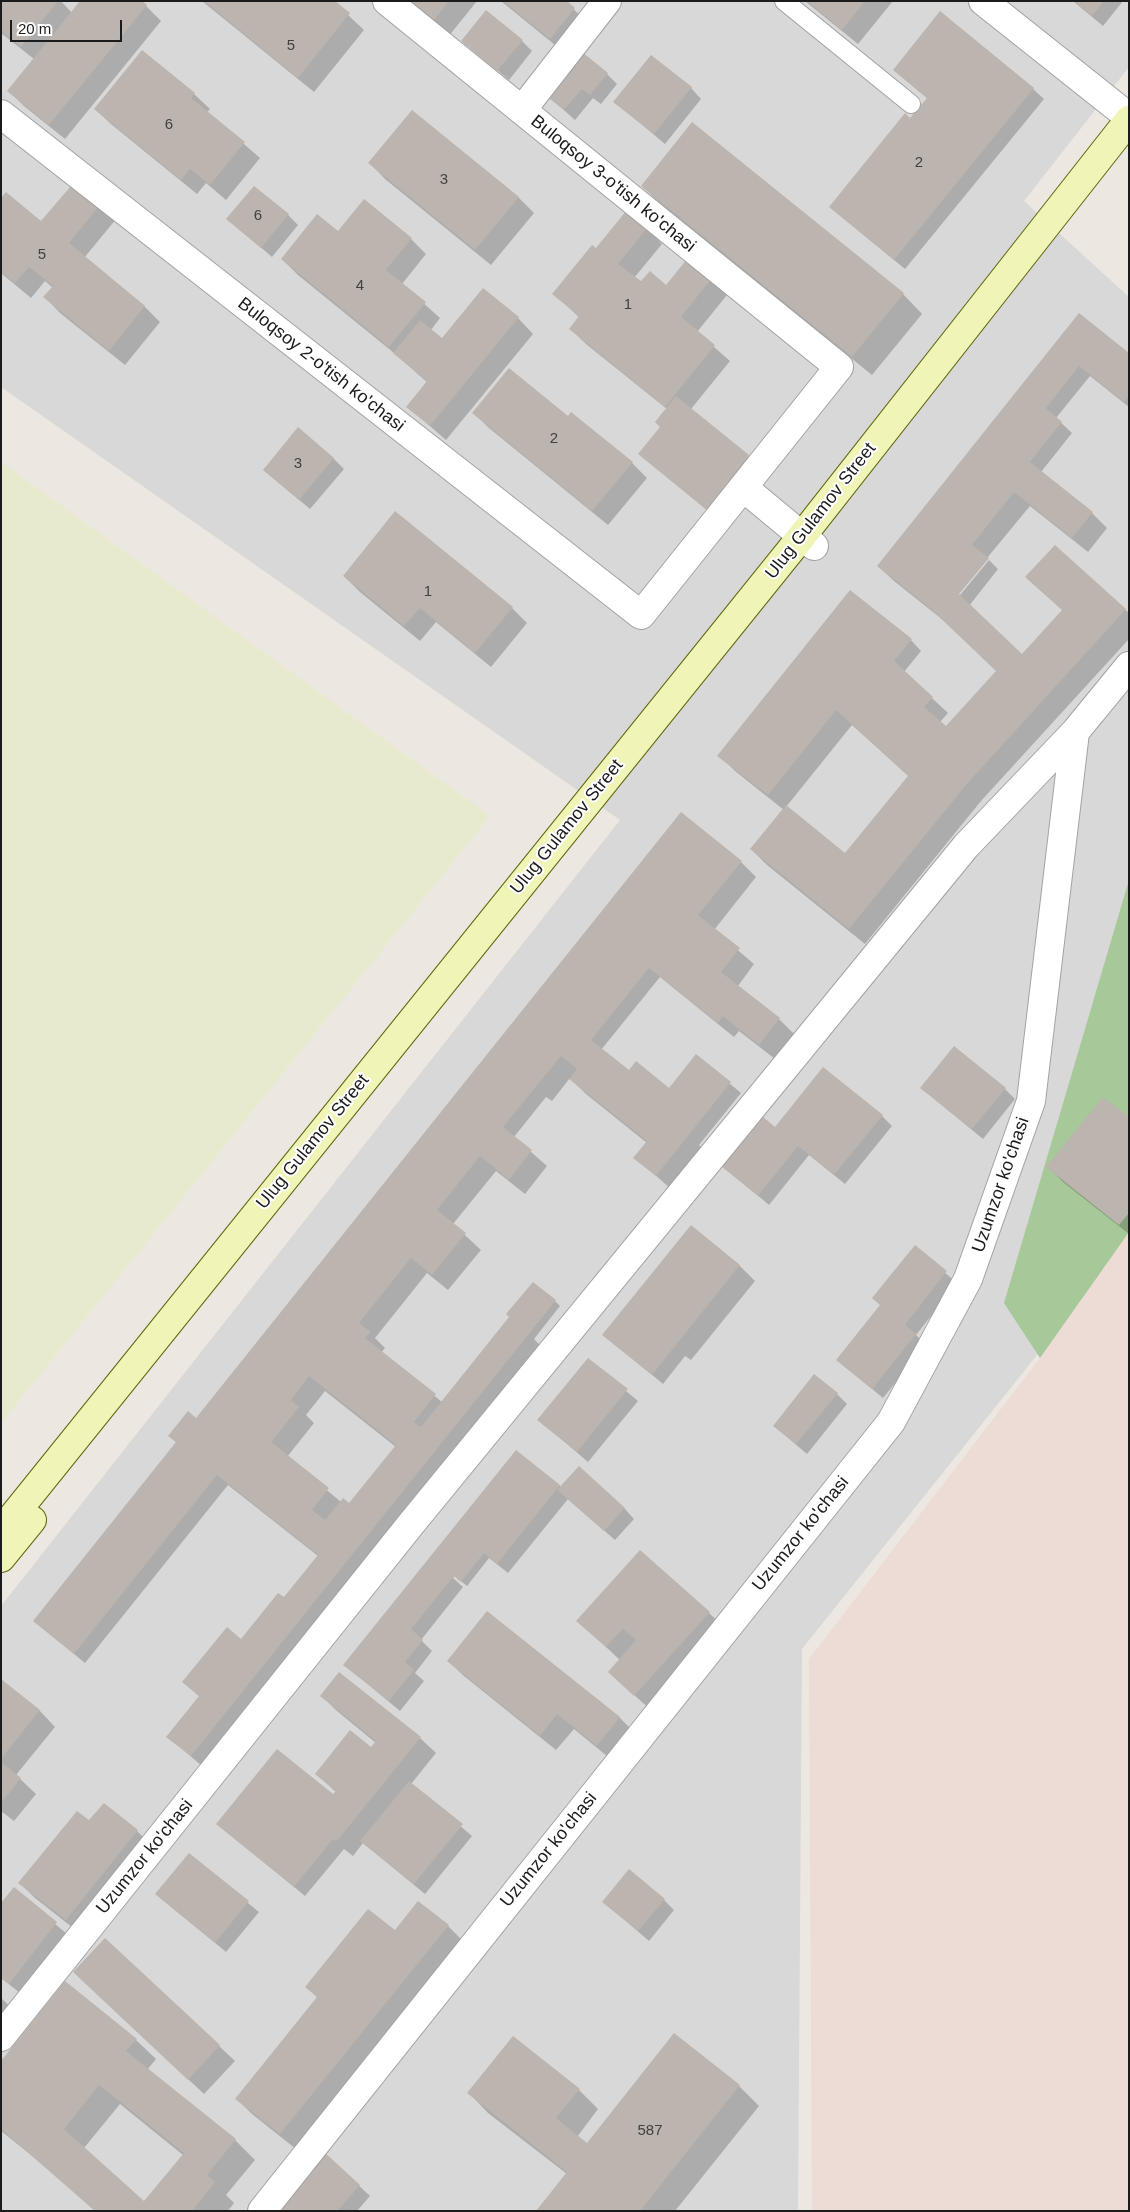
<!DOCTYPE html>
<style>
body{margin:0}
#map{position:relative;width:1130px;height:2212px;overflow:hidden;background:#ece8e1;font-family:Arial,sans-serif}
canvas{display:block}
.frame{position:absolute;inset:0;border:2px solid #1b1b1b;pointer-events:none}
.scale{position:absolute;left:10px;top:20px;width:112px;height:22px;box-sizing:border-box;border:2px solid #1b1b1b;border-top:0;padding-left:6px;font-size:15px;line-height:18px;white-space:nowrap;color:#1b1b1b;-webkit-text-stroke:4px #fff;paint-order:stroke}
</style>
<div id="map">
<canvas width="1130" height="2212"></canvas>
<div class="frame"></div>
<div class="scale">20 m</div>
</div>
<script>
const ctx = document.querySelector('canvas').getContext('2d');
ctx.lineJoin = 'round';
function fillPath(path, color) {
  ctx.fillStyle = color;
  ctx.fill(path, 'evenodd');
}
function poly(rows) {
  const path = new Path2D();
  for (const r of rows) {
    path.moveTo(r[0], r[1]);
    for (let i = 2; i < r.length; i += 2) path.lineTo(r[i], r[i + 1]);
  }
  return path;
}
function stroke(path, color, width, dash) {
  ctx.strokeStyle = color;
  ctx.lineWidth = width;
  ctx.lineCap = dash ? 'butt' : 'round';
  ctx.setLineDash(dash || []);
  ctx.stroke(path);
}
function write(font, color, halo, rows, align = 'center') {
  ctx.font = font + ' Arial,sans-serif';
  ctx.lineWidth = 4;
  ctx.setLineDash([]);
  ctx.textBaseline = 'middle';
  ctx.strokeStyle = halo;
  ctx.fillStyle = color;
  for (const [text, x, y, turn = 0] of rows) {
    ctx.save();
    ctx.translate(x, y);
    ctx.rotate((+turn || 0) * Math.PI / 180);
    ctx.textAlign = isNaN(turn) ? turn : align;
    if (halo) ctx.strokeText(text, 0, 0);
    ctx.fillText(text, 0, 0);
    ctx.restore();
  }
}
const residential = poly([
 [1,1,1129,1,1129,67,1024,201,1129,297,1129,1240,802,1649,798,2211,1,2211,1,1606,620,820,1,387]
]);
const military = poly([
 [1129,1232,1129,2211,812,2211,809,1659,1040,1358]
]);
const farmland = poly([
 [1,462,490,816,1,1423]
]);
const forest = poly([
 [1129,880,1129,1232,1040,1358,1004,1303]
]);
const shadow = poly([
 [1,1,61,1,72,13,82,1,144,1,143,3,161,21,65,139,24,106,9,91,34,59,1,33],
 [202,1,333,1,364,30,314,92],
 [406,1,477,1,448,37],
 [501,1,565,1,590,25,566,54],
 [805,1,893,1,858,44],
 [1073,1,1123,1,1103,26],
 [463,41,522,41,532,51,509,80],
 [142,52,194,94,210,109,207,112,260,158,226,200,206,183,197,194,111,124,95,109],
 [894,70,1033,89,1044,99,905,269,830,207,928,99],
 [607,74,617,84,601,104,593,98,575,120,548,96],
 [691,88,701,99,665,144,615,102],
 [370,163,518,197,534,213,491,265,385,179],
 [76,181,117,218,84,258,145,307,160,322,125,365,60,313,45,297,53,288,45,281,31,298,1,273,1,200,41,223],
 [642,186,903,294,922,314,872,375,662,205],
 [288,215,298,225,272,257,228,219],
 [647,228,662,244,634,278,641,283,666,286,711,279,727,295,697,332,730,361,691,409,759,467,719,520,640,454,661,427,667,409,586,344,571,329,580,318,554,294,596,250],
 [338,233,411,239,426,254,402,284,440,318,431,330,442,340,518,318,533,334,446,440,408,407,428,383,394,353,298,275,282,259],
 [1079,315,1129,354,1129,407,1090,376,1056,418,1072,433,1041,472,1092,513,1107,528,1088,552,1030,506,954,598,956,600,989,560,998,569,969,606,1022,656,1063,611,1055,546,1129,613,1129,639,981,801,865,944,767,865,751,849,784,810,735,771,719,755,911,640,921,651,904,672,948,713,940,722,946,728,998,672,948,624,894,581,878,566],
 [852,725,909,776,846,855,786,807],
 [474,413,569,417,632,463,647,478,608,525,489,428],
 [333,458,344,469,310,509,264,470],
 [344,576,512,608,527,623,491,667,436,622,420,641,360,592],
 [741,862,756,877,714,930,754,964,738,986,779,1019,794,1034,775,1059,739,1031,734,1037,660,977,601,1050,629,1072,669,1089,697,1056,741,1093,699,1145,704,1150,672,1190,635,1157,647,1143,586,1094,570,1078,552,1101,546,1097,514,1137,547,1166,525,1194,496,1171,453,1224,481,1250,448,1290,427,1273,375,1338,385,1348,381,1353,442,1402,555,1301,560,1306,534,1339,544,1349,202,1766,168,1737,200,1697,184,1682,241,1640,284,1599,318,1556,228,1485,85,1663,34,1621,177,1443,170,1436,201,1423],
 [325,1391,396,1447,349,1505,341,1502,287,1457,314,1423,306,1415],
 [921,1088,1005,1089,1015,1099,983,1139],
 [882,1116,892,1126,845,1184,809,1155,769,1205,723,1166,775,1129],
 [1129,1119,1129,1234,1063,1182,1048,1167],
 [691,1227,740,1266,755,1281,691,1360,685,1356,663,1384,604,1335],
 [915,1247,957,1283,916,1335,926,1345,883,1398,837,1360,881,1305],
 [589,1360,638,1401,588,1462,539,1420],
 [837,1394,847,1404,807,1454,774,1426],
 [517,1452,561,1487,624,1508,634,1519,615,1540,568,1499,508,1573,489,1558,467,1586,455,1576,453,1578,463,1587,421,1640,432,1651,415,1673,424,1681,400,1711,345,1665],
 [487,1612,620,1718,635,1733,613,1761,574,1729,556,1750,464,1676,448,1661],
 [709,1613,725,1628,651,1710,625,1687,620,1660,578,1621],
 [1,1681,40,1711,55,1727,16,1775,36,1794,14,1821,1,1811],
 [322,1696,420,1738,436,1753,411,1784,472,1836,425,1894,363,1843,353,1856,344,1849,305,1896,218,1824,334,1796,336,1792,316,1774,371,1749,376,1743,337,1711],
 [104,1805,137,1831,153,1847,82,1935,35,1898,20,1883,90,1822],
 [189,1855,259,1912,226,1952,157,1894],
 [14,1889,67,1934,20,1993,1,1978],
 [664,1900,674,1910,649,1941,604,1902],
 [448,1926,463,1941,296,2149,252,2114,237,2099,318,1998,307,1987,395,1932],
 [105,1939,235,2061,204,2094,90,1987],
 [1,1998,14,2010,1,2026],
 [674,2035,739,2086,759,2106,675,2211,538,2211,567,2174,488,2113,469,2093,579,2090,598,2109,577,2137,587,2145],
 [136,2040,156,2059,147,2070,235,2140,255,2160,226,2195,234,2203,228,2211,95,2211,50,2170,1,2131,1,2063],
 [120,2104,183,2155,145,2203,84,2148],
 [324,2153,370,2196,357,2211,271,2211]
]);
const building = poly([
 [1,1,58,1,21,47,1,31],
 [80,1,142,1,147,5,49,125,7,91],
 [204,1,335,1,350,13,298,78],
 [405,1,449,1,432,23],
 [503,1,567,1,575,8,550,39],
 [807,1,865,1,842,30],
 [1074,1,1104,1,1092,16],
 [486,10,523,40,497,71,461,41],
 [940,11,1034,88,894,260,829,207,905,113,910,118,927,98,893,70],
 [142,50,195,93,191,98,245,142,210,185,190,169,181,180,94,109],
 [582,52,608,73,590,95,582,89,564,110,546,96],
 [651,55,692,87,654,134,613,102],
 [412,110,519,197,475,250,368,163],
 [692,122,904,293,852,357,641,186],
 [76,180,103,201,69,243,145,306,109,351,43,297,53,286,29,267,15,283,1,272,1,198,6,192,41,221],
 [254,186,289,214,261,248,226,219],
 [364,199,412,238,386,270,426,302,389,347,281,259,317,214,338,231],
 [627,210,648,227,618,264,641,281,650,271,666,285,688,258,712,278,681,317,715,345,665,407,569,329,579,316,552,294,592,245,596,248],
 [483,288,519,317,430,426,406,407,427,381,393,353,420,320,442,338],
 [1079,313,1129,353,1129,396,1124,402,1079,366,1046,408,1062,422,1030,462,1093,512,1072,538,1014,492,972,545,989,558,959,594,1022,654,1062,610,1025,577,1055,545,1126,609,966,785,849,929,750,849,786,805,845,853,908,776,836,710,768,795,717,756,850,590,912,639,894,661,933,697,924,707,946,726,996,671,931,609,877,566],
 [509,368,568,416,571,412,633,462,592,511,472,413],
 [676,396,749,455,728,482,730,484,708,511,638,454,660,427,655,422],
 [298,427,334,458,299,500,263,470],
 [395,511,513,607,475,653,420,608,404,626,343,576],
 [681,812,742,861,698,915,740,948,721,972,780,1018,759,1045,723,1016,718,1023,649,968,591,1040,629,1070,636,1061,669,1088,696,1054,731,1082,656,1176,633,1158,647,1141,569,1079,577,1069,561,1056,503,1127,532,1150,509,1180,480,1156,437,1210,466,1233,432,1275,411,1258,359,1323,371,1332,365,1338,436,1394,414,1422,421,1427,509,1317,506,1314,533,1282,556,1300,191,1756,166,1737,199,1696,182,1682,227,1627,241,1639,278,1593,284,1597,318,1555,217,1475,74,1654,33,1621,176,1442,168,1436,188,1411,196,1418],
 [309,1376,396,1445,349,1503,343,1498,325,1520,312,1510,329,1488,271,1442,299,1407,291,1400],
 [954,1046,1006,1088,972,1129,920,1088],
 [823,1067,883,1115,834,1175,798,1146,758,1196,721,1166,762,1116,775,1127],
 [1103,1097,1129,1117,1129,1213,1119,1225,1046,1167],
 [691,1225,740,1265,652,1375,602,1335],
 [915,1245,947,1271,905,1325,916,1334,872,1389,836,1360,880,1305,872,1298],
 [588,1358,628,1389,577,1452,537,1420],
 [814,1374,838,1393,796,1444,773,1426],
 [516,1450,560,1485,497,1564,484,1553,461,1582,454,1576,411,1629,423,1640,405,1662,414,1670,389,1701,343,1665],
 [579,1466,625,1508,604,1531,557,1490],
 [640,1550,710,1612,634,1696,608,1672,636,1640,623,1629,606,1647,576,1621],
 [487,1611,620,1717,597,1746,557,1714,540,1736,447,1661],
 [339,1672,421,1737,337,1841,333,1839,294,1887,216,1824,277,1749,333,1794,336,1791,315,1774,350,1730,371,1747,376,1741,320,1696],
 [1,1679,40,1710,1,1759],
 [1,1762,21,1778,1,1803],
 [409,1781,463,1824,414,1884,360,1841],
 [104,1803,138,1830,66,1920,18,1883,77,1811,89,1820],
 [189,1853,249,1901,215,1943,155,1894],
 [629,1869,665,1899,638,1931,602,1902],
 [14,1887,57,1922,9,1984,1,1978,1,1903],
 [418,1901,449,1925,280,2134,235,2099,317,1997,305,1987,368,1909,395,1930],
 [105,1938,220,2045,188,2080,73,1972],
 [65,1981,137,2039,126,2051,236,2139,207,2175,215,2182,192,2211,95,2211,1,2129,1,2061],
 [99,2085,184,2153,144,2201,64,2129],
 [674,2033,740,2085,640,2211,536,2211,567,2172,467,2093,513,2036,580,2089,556,2118,587,2143],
 [324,2152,360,2185,337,2211,270,2211]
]);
const lane = poly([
 [784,1,911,104]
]);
const street = poly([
 [983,1,1129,117],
 [522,110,607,1],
 [1,114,641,615,839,367,387,1],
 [744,488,814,546],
 [1,2037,411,1524,966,846,1075,732,1129,666],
 [262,2211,891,1422,968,1279,1031,1101,1075,732]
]);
const secondary = poly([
 [1,1531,802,536,1129,120],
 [1,1558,32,1520]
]);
const numberNames = [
 ["5",291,46],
 ["6",169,125],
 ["2",919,163],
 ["3",444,180],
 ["6",258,216],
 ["5",42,255],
 ["4",360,286],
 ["1",628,305],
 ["2",554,439],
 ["3",298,464],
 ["1",428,592],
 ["587",650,2131]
];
const streetNames = [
 ["Buloqsoy 3-o'tish ko'chasi",613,184,39],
 ["Buloqsoy 2-o'tish ko'chasi",321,365,38],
 ["Ulug Gulamov Street",821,511,-52],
 ["Ulug Gulamov Street",567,827,-51],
 ["Ulug Gulamov Street",313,1142,-51],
 ["Uzumzor ko'chasi",1001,1185,-71],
 ["Uzumzor ko'chasi",801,1534,-51],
 ["Uzumzor ko'chasi",549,1850,-51],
 ["Uzumzor ko'chasi",145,1857,-51]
];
fillPath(residential, '#d9d8d8');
fillPath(military, '#eddbd5');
fillPath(farmland, '#e8eacd');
fillPath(forest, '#a7c899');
fillPath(shadow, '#0003');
fillPath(building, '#bcb4ae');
stroke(lane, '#a2a2a2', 20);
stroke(street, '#a2a2a2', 30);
stroke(secondary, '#5e680c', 30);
stroke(lane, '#fff', 18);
stroke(street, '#fff', 28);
stroke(secondary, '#f1f4b7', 28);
write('15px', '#434140', null, numberNames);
write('18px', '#1b1b1b', '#fff', streetNames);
</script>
